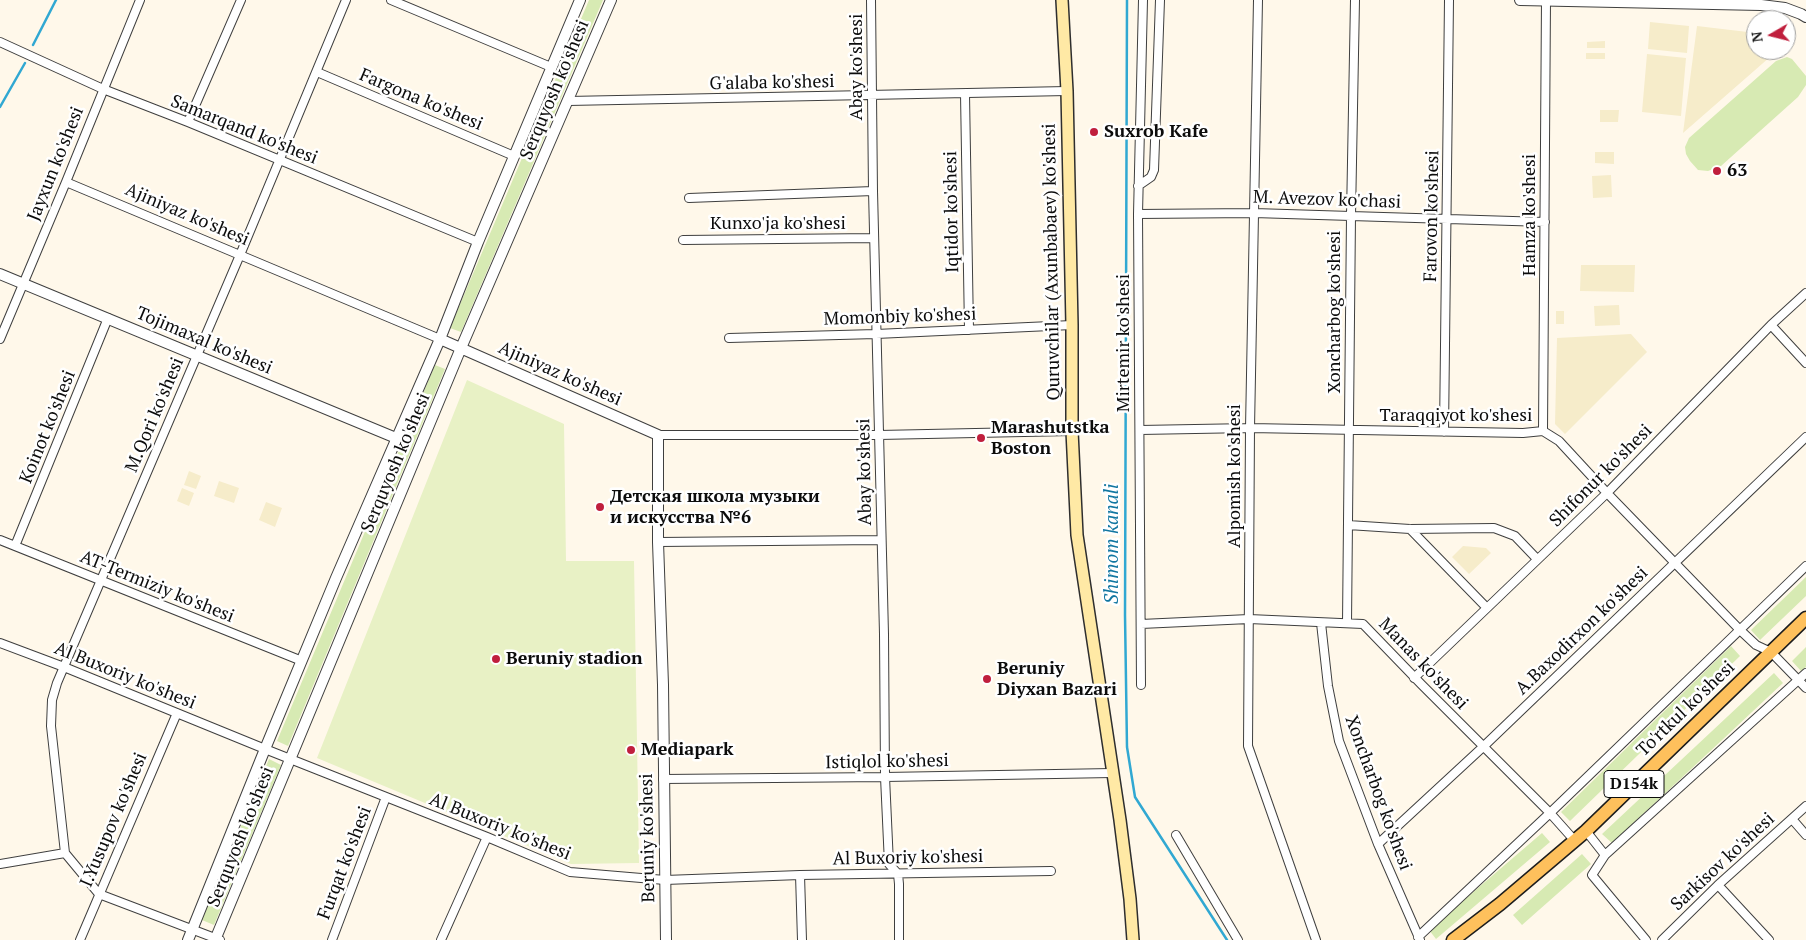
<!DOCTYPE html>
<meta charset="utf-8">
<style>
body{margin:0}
#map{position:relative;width:1806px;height:940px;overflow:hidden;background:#fff8ea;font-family:"PT Serif",serif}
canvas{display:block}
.north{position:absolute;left:1746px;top:10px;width:50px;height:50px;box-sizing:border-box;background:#fff;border:1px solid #9e9e9e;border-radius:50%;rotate:262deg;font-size:14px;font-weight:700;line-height:20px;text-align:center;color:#0c0c0c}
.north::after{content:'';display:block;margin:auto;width:18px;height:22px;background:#c01f3d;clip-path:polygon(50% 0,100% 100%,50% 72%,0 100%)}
</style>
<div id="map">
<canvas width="1806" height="940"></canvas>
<div class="north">N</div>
</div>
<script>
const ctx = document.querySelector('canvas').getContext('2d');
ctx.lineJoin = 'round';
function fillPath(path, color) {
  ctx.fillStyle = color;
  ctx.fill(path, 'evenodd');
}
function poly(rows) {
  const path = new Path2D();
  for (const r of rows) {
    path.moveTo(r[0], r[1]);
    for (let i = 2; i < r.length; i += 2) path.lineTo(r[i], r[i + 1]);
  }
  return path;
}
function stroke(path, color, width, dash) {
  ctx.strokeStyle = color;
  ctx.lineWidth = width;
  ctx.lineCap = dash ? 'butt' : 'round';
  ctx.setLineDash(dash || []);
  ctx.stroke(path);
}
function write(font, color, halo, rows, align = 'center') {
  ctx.font = font + ' "PT Serif",serif';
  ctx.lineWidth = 5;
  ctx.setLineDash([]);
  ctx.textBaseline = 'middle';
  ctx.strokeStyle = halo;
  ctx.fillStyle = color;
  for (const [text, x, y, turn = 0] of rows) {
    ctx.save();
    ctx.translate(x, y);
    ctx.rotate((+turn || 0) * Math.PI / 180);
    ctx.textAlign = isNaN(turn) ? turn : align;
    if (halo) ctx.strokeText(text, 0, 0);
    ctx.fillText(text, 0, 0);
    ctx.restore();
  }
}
const farmland = poly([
 [1650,22,1689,26,1687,53,1648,49],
 [1697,26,1756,33,1756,50,1778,50,1683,133],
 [1605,41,1605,48,1587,48,1587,42],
 [1586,53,1605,53,1605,59,1586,59],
 [1647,54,1686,58,1681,116,1642,112],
 [1600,110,1619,110,1618,122,1600,122],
 [1595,152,1614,152,1614,164,1595,163],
 [1611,175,1612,197,1593,198,1592,176],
 [1581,265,1635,265,1634,292,1580,291],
 [1619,305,1620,325,1595,326,1594,306],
 [1556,311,1564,311,1564,324,1556,324],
 [1631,334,1647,352,1565,434,1555,424,1557,338],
 [189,471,201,476,196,489,184,485],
 [219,481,239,488,234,503,214,496],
 [182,488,194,493,189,506,177,501],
 [266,502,282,508,275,527,259,520],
 [1463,546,1486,548,1491,553,1469,574,1452,557]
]);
const green = poly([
 [589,0,603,0,461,332,450,328],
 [1787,57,1792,59,1806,76,1806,85,1798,97,1721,166,1708,171,1698,170,1690,161,1686,154,1685,147,1689,138,1776,61],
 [435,365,445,369,288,746,277,741],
 [1806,577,1806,596,1760,640,1751,630],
 [1731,646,1740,656,1570,821,1561,812],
 [1806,647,1806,667,1801,671,1792,661],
 [1774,673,1783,683,1612,843,1602,834],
 [269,759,281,765,214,925,202,920],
 [1542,833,1550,842,1436,939,1429,930],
 [1582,854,1591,864,1522,925,1513,915]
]);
const pitch = poly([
 [467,380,564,424,566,561,634,561,639,863,571,864,317,758]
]);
const stream = poly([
 [1127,0,1125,615,1127,747,1135,797,1227,940],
 [33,45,56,0],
 [0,107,25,63]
]);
const minor = poly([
 [391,0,551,67],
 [871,0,873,191,884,634,885,777,889,864,898,874,899,884,899,940],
 [1258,0,1250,428,1248,746,1316,940],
 [0,42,103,89,188,122,478,242],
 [317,72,514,156],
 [965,94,969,330],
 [568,101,1067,91],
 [188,122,241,0],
 [66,182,440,339],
 [1138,186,1151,177,1154,170,1160,0],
 [689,198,873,191],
 [1138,214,1254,213,1545,222],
 [683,240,874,238],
 [1771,325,1806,363],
 [729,338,876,334,1072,325],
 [0,339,66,182,140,0],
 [1140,430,1250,428,1523,433,1543,431,1559,441,1607,493,1740,630,1756,645,1771,652,1806,688],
 [1543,431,1546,0],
 [1444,432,1449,0],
 [658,435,879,435,1072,431],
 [1348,525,1410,529,1494,528,1515,536,1537,559],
 [1410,529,1487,608],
 [0,540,302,661],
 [658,542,881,540],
 [15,546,108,318],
 [1321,623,1328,686,1339,741,1378,844,1420,940],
 [1347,623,1351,216,1355,0],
 [1141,624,1249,619,1363,624,1421,684,1550,813,1575,841],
 [0,643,64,667,265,749,487,837,570,872,665,880,800,875,1051,871],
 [1414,678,1607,493,1771,325,1806,293],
 [1141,685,1138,214,1143,0],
 [663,779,885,777,1112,773],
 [1792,819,1806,835],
 [1586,831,1605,855,1592,875,1646,940],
 [1176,835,1238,940],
 [1378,844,1484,746,1806,437],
 [65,853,51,726,52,700,57,683,240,255,346,0],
 [65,853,99,894,220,940],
 [1605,855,1806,673],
 [0,864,65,853],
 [800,875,802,940],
 [1718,885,1769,940],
 [1418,937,1550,813,1806,566],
 [80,940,177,713],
 [332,940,386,797],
 [441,940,487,837],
 [1662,940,1718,885,1806,806]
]);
const tertiary = poly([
 [1520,0,1761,5,1785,8,1801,14,1806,17],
 [0,274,396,438],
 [440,339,658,435,658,542,663,685,666,940],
 [188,940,265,749,336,578,440,339,478,242,580,0],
 [215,940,461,348,611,0]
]);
const secondary = poly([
 [1062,0,1067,91,1072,325,1072,431,1077,535,1120,820,1130,899,1133,940]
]);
const primary = poly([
 [1453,940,1500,904,1586,831,1806,618]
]);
const markers = [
 [1094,132,5,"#c01f3d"],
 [1717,171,5,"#c01f3d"],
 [981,438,5,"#c01f3d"],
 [600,507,5,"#c01f3d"],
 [496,659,5,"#c01f3d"],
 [987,679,5,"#c01f3d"],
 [631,750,5,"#c01f3d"]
];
const shields = [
 [1634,784,60]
];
const shieldNames = [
 ["D154k",1634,784]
];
const streetNames = [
 ["Abay ko'shesi",857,67,-90],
 ["G'alaba ko'shesi",772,83,-1],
 ["Serquyosh ko'shesi",555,90,-67],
 ["Fargona ko'shesi",421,100,23],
 ["Samarqand ko'shesi",244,130,22],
 ["Jayxun ko'shesi",56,164,-68],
 ["M. Avezov ko'chasi",1327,200,2],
 ["Iqtidor ko'shesi",952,212,-91],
 ["Ajiniyaz ko'shesi",187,215,23],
 ["Hamza ko'shesi",1530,215,-90],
 ["Farovon ko'shesi",1432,216,-89],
 ["Kunxo'ja ko'shesi",778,224],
 ["Quruvchilar (Axunbabaev) ko'shesi",1052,262,-91],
 ["Xoncharbog ko'shesi",1335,312,-90],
 ["Momonbiy ko'shesi",900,317,-2],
 ["Tojimaxal ko'shesi",204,341,23],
 ["Mirtemir ko'shesi",1124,343,-90],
 ["Ajiniyaz ko'shesi",560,374,24],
 ["M.Qori ko'shesi",155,415,-67],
 ["Taraqqiyot ko'shesi",1456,416],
 ["Koinot ko'shesi",48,427,-68],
 ["Serquyosh ko'shesi",396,463,-67],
 ["Abay ko'shesi",865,472,-91],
 ["Alpomish ko'shesi",1235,476,-90],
 ["Shifonur ko'shesi",1601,476,-45],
 ["AT-Termiziy ko'shesi",157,587,22],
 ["A.Baxodirxon ko'shesi",1582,631,-44],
 ["Manas ko'shesi",1423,664,46],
 ["Al Buxoriy ko'shesi",125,676,22],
 ["To'rtkul ko'shesi",1686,709,-44],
 ["Istiqlol ko'shesi",887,762,-1],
 ["Xoncharbog ko'shesi",1378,793,70],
 ["I.Yusupov ko'shesi",114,820,-67],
 ["Al Buxoriy ko'shesi",500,827,22],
 ["Serquyosh ko'shesi",241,837,-68],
 ["Beruniy ko'shesi",648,838,-91],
 ["Al Buxoriy ko'shesi",908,858,-1],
 ["Sarkisov ko'shesi",1723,862,-43],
 ["Furqat ko'shesi",345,863,-69]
];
const poiNames = [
 ["Suxrob Kafe",1104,132],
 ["63",1727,171],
 ["Marashutstka",991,428],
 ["Boston",991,449],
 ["Детская школа музыки",610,497],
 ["и искусства №6",610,518],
 ["Beruniy stadion",506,659],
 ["Beruniy",997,669],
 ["Diyxan Bazari",997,690],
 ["Mediapark",641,750]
];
const waterNames = [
 ["Shimom kanali",1113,544,-90]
];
fillPath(farmland, '#f6ecca');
fillPath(green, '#d7eab3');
fillPath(pitch, '#e8f1c5');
stroke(stream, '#31a8d2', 2.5);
stroke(minor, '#3f3f3f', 10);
stroke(tertiary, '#3f3f3f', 12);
stroke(secondary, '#2e2e2e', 14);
stroke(primary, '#1d1d1d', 15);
stroke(minor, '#fff', 8);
stroke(tertiary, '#fff', 10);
stroke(secondary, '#ffe9a5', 11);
stroke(primary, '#fec05c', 12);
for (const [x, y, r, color] of markers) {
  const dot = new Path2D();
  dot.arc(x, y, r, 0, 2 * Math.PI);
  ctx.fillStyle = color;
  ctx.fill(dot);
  stroke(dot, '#fff', 2);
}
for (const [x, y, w] of shields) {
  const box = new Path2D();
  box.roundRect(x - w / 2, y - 13.5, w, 27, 4);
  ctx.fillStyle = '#fff';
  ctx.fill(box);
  stroke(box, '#0c0c0c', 1);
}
write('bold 16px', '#0c0c0c', null, shieldNames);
write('18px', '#0c0c0c', '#fff', streetNames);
write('bold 18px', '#0c0c0c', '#fff', poiNames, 'left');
write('italic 19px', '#1176a1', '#fff', waterNames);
</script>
